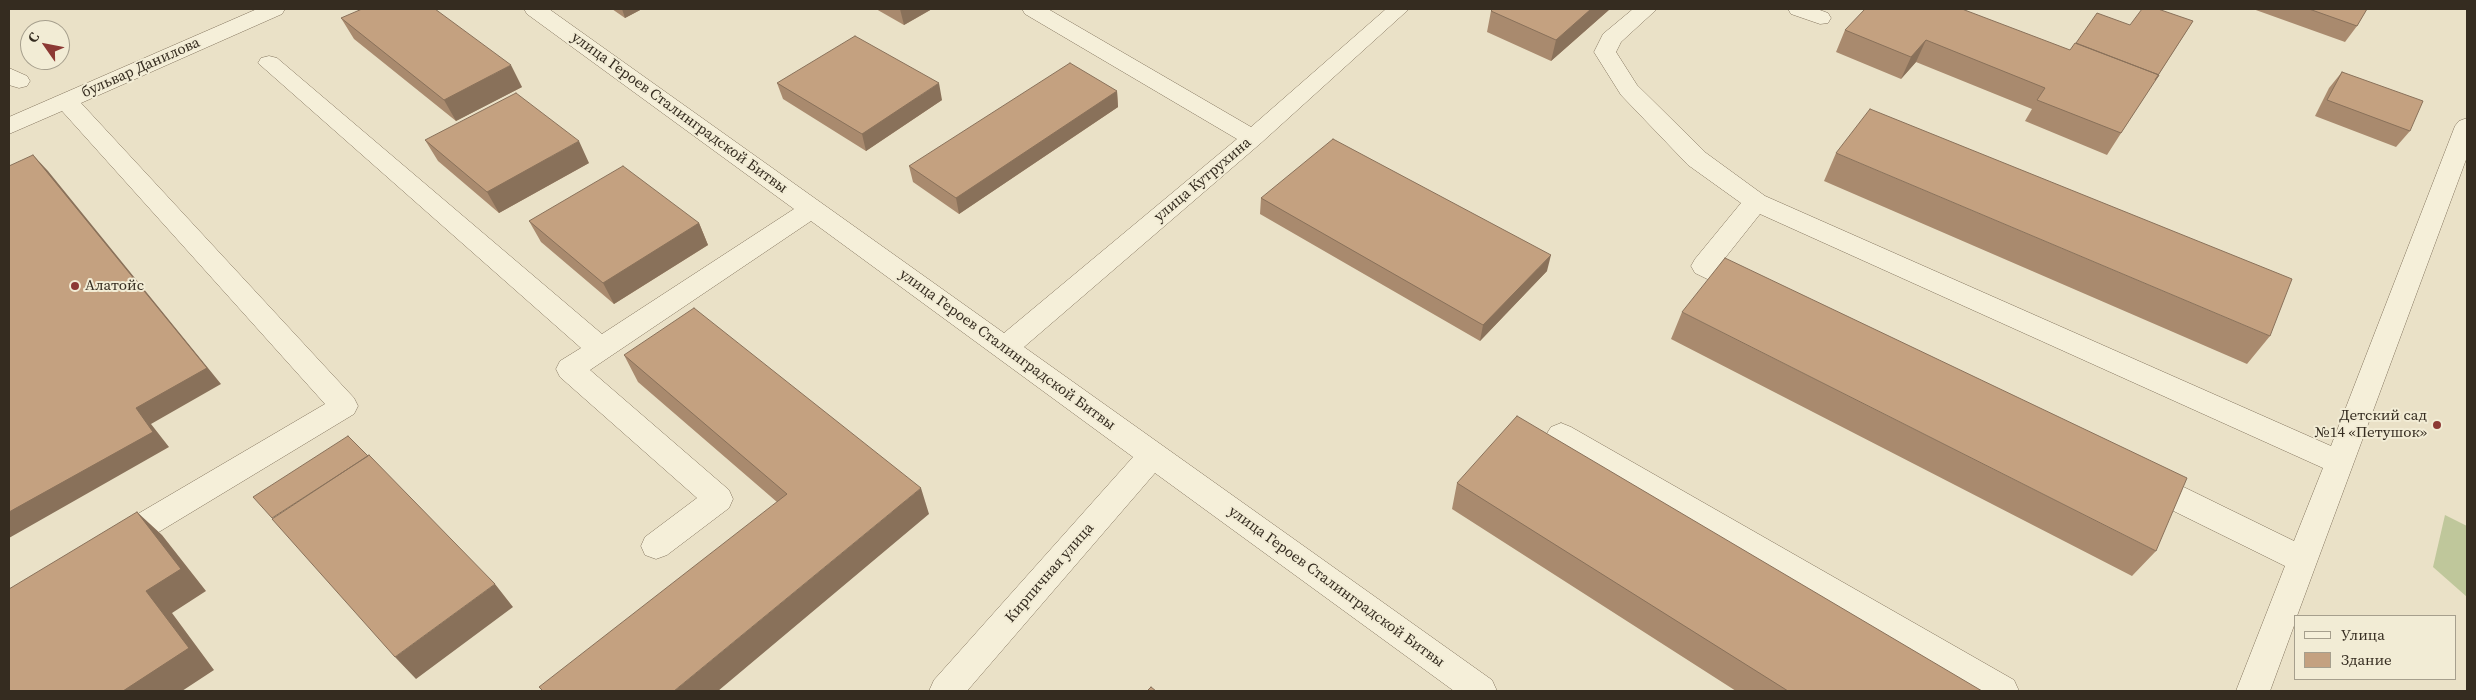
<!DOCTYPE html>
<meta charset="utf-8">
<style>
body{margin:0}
#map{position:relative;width:2476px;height:700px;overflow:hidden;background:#eae1c7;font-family:"Source Serif 4",serif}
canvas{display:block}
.frame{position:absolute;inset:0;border:10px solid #352c20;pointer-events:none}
.legend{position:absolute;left:2294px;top:615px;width:162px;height:65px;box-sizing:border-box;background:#f2ecd5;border:1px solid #a69f8d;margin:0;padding:6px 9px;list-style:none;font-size:15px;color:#352c20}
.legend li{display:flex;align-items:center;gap:10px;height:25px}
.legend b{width:25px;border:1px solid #a69f8d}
.north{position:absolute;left:20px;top:20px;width:50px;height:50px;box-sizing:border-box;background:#f2ecd5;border:1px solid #a69f8d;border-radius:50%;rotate:303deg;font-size:14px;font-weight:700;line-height:20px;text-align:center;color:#352c20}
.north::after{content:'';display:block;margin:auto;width:18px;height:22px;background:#8c3934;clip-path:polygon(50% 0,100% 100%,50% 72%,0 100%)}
</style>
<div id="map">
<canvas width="2476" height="700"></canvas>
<div class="frame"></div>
<ul class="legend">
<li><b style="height:6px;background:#f5efd9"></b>Улица</li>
<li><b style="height:14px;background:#c4a180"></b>Здание</li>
</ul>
<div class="north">С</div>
</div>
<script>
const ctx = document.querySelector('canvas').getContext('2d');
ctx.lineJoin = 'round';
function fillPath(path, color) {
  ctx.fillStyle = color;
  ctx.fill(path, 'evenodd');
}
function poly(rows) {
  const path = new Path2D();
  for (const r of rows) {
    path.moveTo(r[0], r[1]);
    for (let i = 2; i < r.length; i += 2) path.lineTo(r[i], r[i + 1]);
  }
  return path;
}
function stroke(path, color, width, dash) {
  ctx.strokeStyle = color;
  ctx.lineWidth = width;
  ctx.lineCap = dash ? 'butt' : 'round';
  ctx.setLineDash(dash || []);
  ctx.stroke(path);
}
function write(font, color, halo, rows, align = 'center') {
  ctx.font = font + ' "Source Serif 4",serif';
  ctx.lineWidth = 4;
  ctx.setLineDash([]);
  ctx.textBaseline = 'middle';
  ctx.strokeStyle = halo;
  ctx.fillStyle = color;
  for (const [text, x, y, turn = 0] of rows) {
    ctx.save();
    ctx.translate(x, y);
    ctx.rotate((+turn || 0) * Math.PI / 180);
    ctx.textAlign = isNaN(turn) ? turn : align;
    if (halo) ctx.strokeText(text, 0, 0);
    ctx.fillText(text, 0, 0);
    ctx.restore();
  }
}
const green = poly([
 [2445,515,2467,526,2467,597,2433,567]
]);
const minor = poly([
 [257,9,285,9,282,14,81,103,354,398,358,406,354,414,129,550,118,554,107,550,103,541,107,532,325,404,62,111,9,134,9,117,257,9],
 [524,9,549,9,1004,333,1237,139,1025,14,1022,9,1048,9,1251,127,1386,9,1409,9,1261,143,1024,347,1492,680,1497,691,1454,691,1155,473,967,691,929,691,934,680,1133,457,811,221,590,370,729,490,733,499,729,508,667,555,656,559,645,555,641,546,645,537,697,498,560,377,556,369,560,361,581,348,258,63,261,58,269,56,277,58,602,334,794,209,527,14,524,9],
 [1633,9,1657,9,1621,42,1616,52,1637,85,1706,153,1765,196,2331,446,2455,126,2459,121,2467,118,2467,157,2297,616,2295,616,2295,623,2270,691,2236,691,2285,566,2133,491,2129,482,2133,473,2144,470,2155,473,2294,541,2323,468,1760,214,1721,263,1758,281,1762,288,1758,295,1749,298,1740,295,1695,273,1691,266,1695,259,1741,203,1688,165,1621,95,1594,52,1603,34,1633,9],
 [1788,9,1817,9,1828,13,1831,18,1828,23,1820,24,1791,14,1788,9],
 [9,68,27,76,30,81,27,86,19,88,9,85,9,68],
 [1561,423,1571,427,2014,680,2019,691,1972,691,1551,443,1546,435,1551,427,1561,423]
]);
const wall = poly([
 [612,9,642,9,625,18],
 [876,9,932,9,904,25],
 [1493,9,1610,9,1551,61,1487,32,1491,11],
 [2253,9,2367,9,2357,26,2345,42],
 [341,18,522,87,456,121,354,39],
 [2193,21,2107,155,2025,121,2032,109,1916,62,1901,79,1836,52,1845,30,2070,50,2130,25],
 [2342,72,2410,131,2396,147,2315,116,2329,88],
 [777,83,942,100,866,151,783,99],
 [1117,91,1118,107,959,214,913,182,909,166],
 [425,140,589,163,499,213,438,161],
 [1836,153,2270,336,2247,364,1824,181],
 [1261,198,1547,271,1480,341,1260,214],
 [529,221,699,223,708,245,614,304,541,242],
 [1682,312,2156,551,2132,576,1671,339],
 [624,355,929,514,777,502,638,382],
 [1457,483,1982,691,1736,691,1452,509]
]);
const shadedWall = poly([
 [622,9,642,9,625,18],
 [900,9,932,9,904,25],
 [1591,9,1610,9,1551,61,1556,40],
 [1926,40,1916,62,1901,79,1911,57],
 [511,65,522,87,456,121,444,100],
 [939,83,942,100,866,151,862,134],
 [1117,91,1118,107,959,214,956,198],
 [579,141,589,163,499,213,487,192],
 [33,155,48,171,221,384,151,424,169,447,9,538,9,512,136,408],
 [699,223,708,245,614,304,603,283],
 [1551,255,1547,271,1480,341,1483,325],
 [921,488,929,514,718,691,674,691],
 [137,512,162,535,206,591,172,613,214,670,182,691,123,691,146,591],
 [495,584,513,607,416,679,395,657]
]);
const building = poly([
 [362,9,435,9,511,65,444,100,341,18,362,9],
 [1493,9,1591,9,1556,40,1491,11,1493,9],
 [1865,9,1962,9,2070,50,2075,43,2159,75,2121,133,2037,100,2045,88,1926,40,1911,57,1845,30,1865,9],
 [2142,9,2158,9,2193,21,2155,80,2159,75,2076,43,2097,13,2130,25,2142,9],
 [2309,9,2367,9,2357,26,2309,9],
 [855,36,939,83,862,134,777,83,855,36],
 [1070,63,1117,91,956,198,909,166,1070,63],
 [2342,72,2423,101,2410,131,2327,100,2342,72],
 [516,93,579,141,487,192,425,140,516,93],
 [1870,109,2292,279,2270,336,1836,153,1870,109],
 [1333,139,1551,255,1483,325,1261,198,1333,139],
 [33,155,207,368,136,408,153,432,9,512,9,166,33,155],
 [623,166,699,223,603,283,529,221,623,166],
 [1725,258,2187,478,2156,551,1682,312,1725,258],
 [694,308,921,488,674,691,543,691,539,687,787,494,624,355,694,308],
 [1517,416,1982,691,1788,691,1457,483,1517,416],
 [348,436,368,456,272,518,253,497,348,436],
 [369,455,495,584,395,657,272,519,369,455],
 [137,512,181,569,146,591,189,648,123,691,9,691,9,589,137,512],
 [1151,687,1156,691,1147,691,1151,687]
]);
const markers = [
 [75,286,5,"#8c3934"],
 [2437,425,5,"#8c3934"]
];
const streetNames = [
 ["бульвар Данилова",141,68,-24],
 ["улица Героев Сталинградской Битвы",679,113,36],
 ["улица Кутрухина",1203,180,-40],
 ["улица Героев Сталинградской Битвы",1007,350,36],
 ["Кирпичная улица",1050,573,-49],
 ["улица Героев Сталинградской Битвы",1336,587,36]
];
const poiNames = [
 ["Алатойс",85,286],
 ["Детский сад",2427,416,"right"],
 ["№14 «Петушок»",2427,433,"right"]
];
fillPath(green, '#bfc79b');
stroke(minor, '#83745e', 1);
fillPath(minor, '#f5efd9');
fillPath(wall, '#a98a6e');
fillPath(shadedWall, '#89715a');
fillPath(building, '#c4a180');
stroke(building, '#89715a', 1);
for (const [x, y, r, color] of markers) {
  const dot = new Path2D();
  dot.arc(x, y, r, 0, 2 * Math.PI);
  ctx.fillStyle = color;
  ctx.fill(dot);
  stroke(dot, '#f2ecd5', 2);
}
write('15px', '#352c20', '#f2ecd5', streetNames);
write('15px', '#352c20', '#f2ecd5', poiNames, 'left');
</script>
